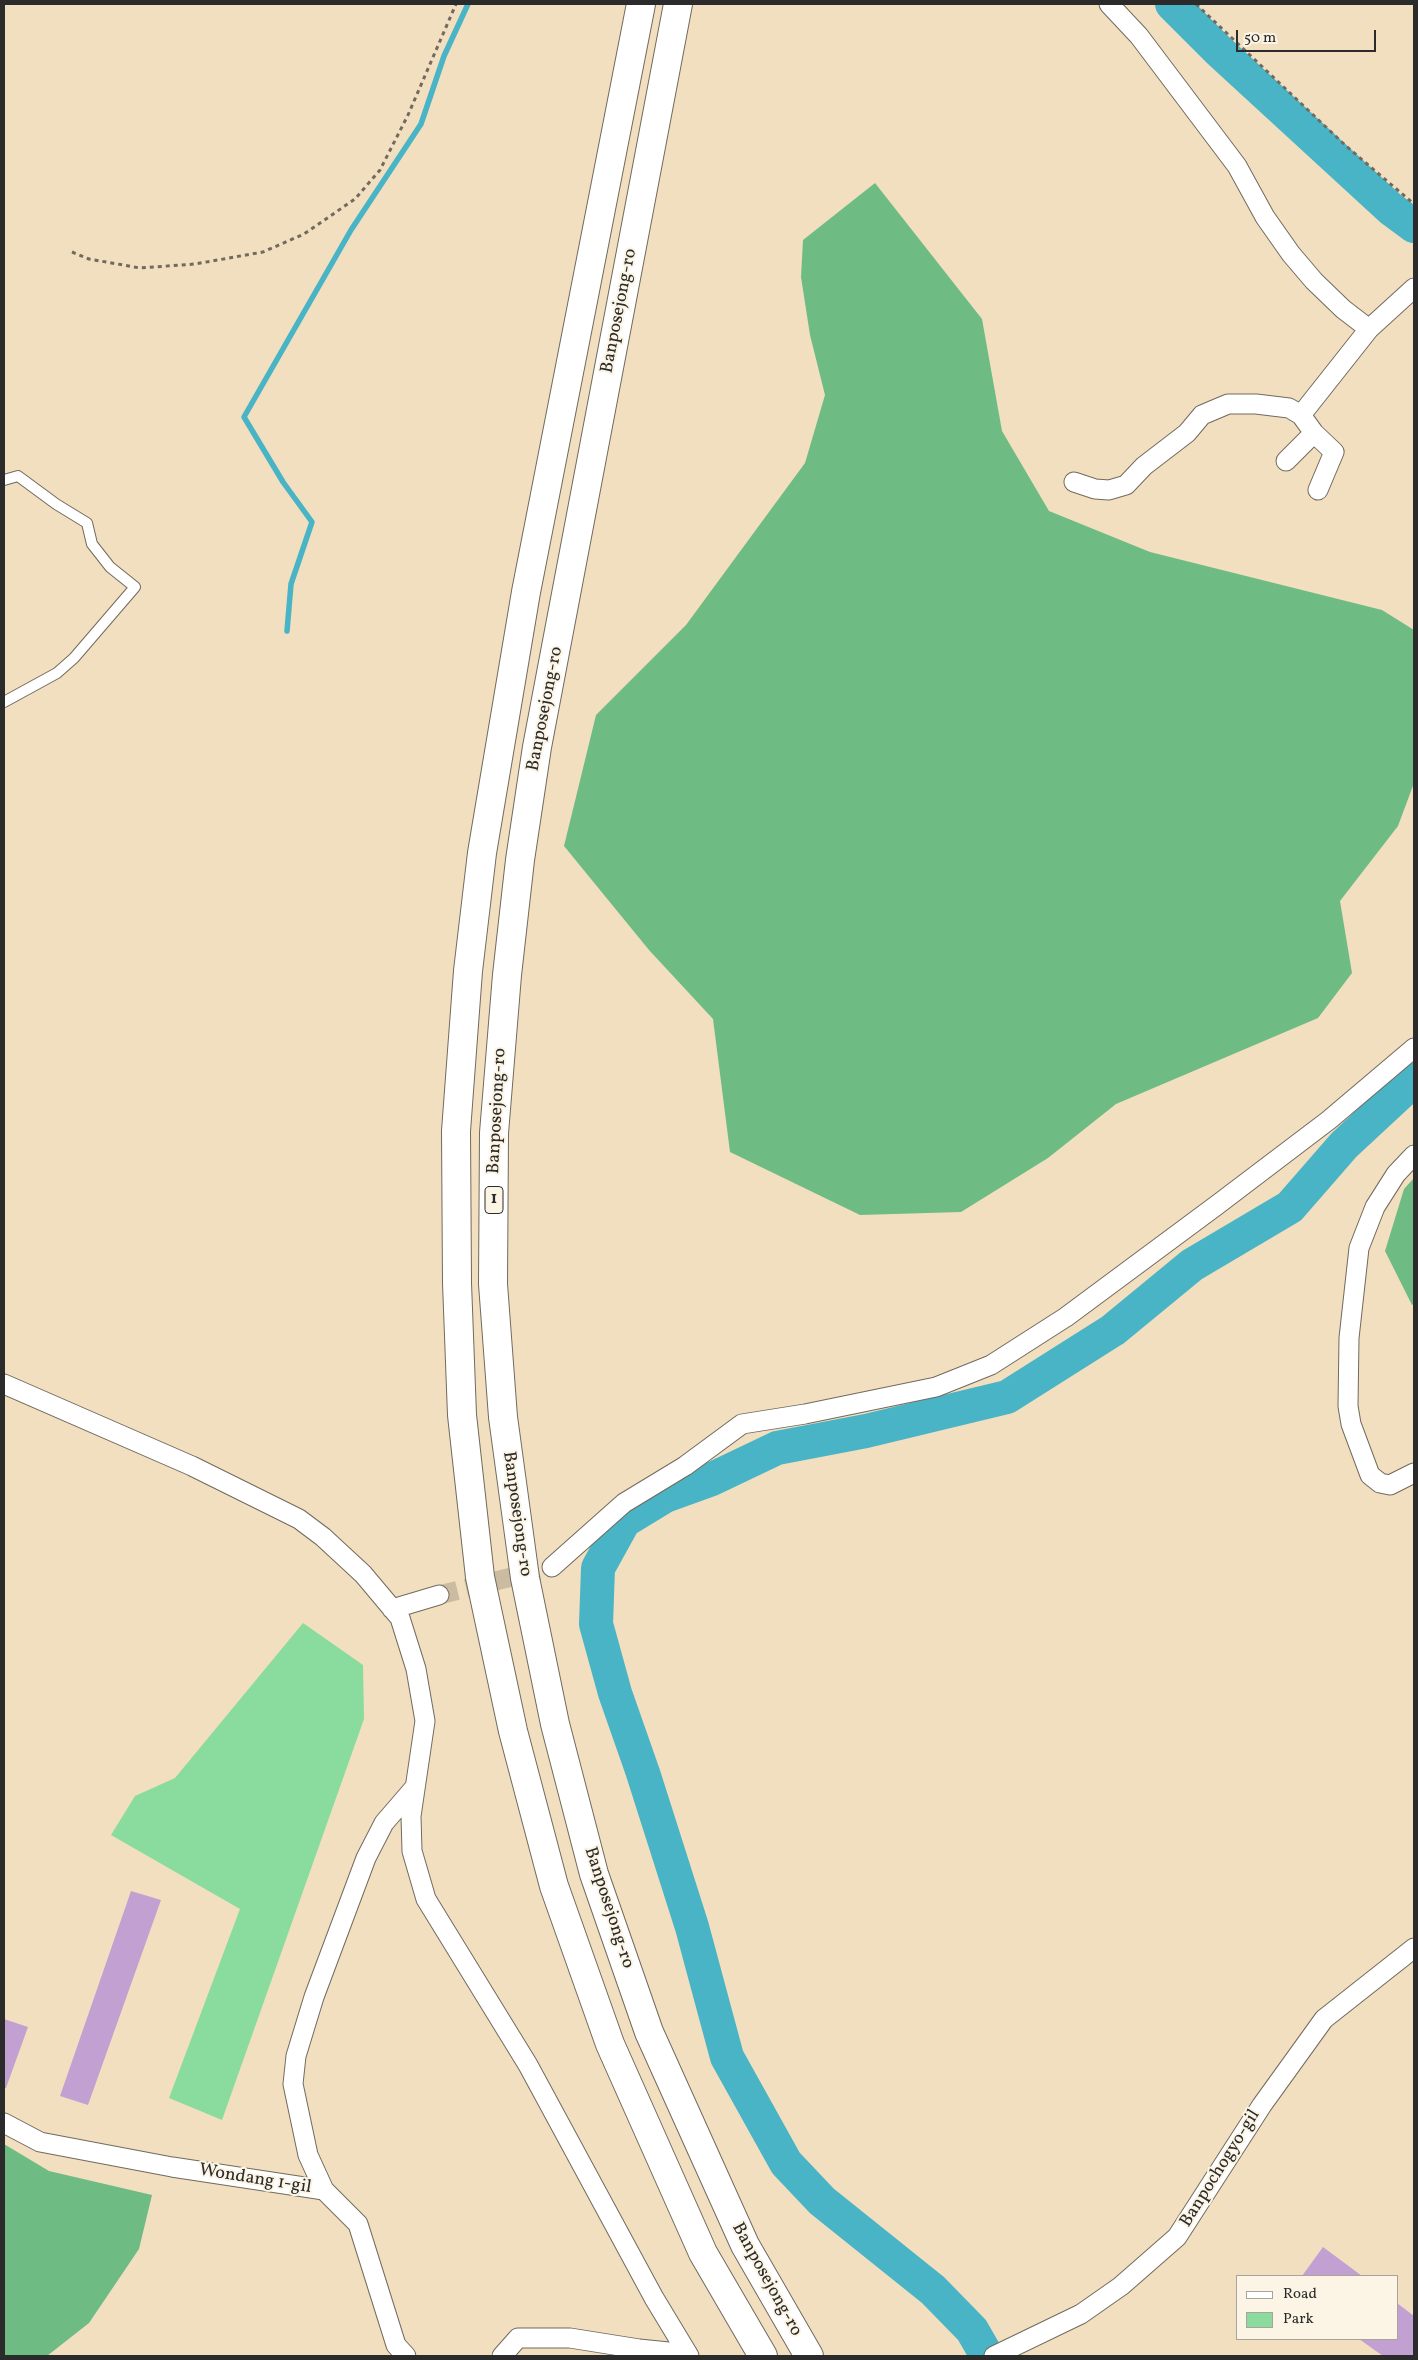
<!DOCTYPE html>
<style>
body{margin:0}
#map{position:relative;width:1418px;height:2360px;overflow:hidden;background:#f2dfbf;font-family:Vollkorn,serif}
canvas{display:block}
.frame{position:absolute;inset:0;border:5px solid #2b2b2b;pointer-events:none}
.legend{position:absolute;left:1236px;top:2275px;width:162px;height:65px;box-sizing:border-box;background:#fcf5e5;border:1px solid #a8a49b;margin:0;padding:6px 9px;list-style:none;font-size:15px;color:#2b2b2b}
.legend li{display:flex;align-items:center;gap:10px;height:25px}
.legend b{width:25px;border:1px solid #a8a49b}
.scale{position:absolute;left:1236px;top:30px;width:140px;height:22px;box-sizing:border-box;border:2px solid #2b2b2b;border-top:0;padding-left:6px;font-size:15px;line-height:18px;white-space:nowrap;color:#2b2b2b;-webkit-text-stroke:4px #fcf5e5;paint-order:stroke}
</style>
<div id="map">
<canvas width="1418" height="2360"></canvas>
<div class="frame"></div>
<ul class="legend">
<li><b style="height:6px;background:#fff"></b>Road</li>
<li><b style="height:14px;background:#89dc9d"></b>Park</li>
</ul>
<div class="scale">50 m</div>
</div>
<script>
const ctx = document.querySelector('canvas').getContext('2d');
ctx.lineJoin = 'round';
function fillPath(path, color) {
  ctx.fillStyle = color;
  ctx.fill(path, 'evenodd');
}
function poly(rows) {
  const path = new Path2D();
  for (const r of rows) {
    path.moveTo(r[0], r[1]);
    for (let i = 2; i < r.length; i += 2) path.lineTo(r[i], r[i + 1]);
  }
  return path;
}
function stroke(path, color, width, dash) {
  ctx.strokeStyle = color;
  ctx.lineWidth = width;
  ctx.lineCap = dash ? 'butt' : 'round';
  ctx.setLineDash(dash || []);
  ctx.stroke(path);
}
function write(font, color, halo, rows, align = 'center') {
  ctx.font = font + ' Vollkorn,serif';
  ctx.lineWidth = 4;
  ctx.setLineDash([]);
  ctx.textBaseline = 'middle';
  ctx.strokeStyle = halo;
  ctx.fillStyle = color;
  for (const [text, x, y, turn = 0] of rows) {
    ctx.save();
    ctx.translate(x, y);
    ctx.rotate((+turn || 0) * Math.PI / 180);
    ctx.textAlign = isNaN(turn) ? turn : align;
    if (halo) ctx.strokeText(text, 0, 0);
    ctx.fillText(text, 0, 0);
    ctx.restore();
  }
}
const green = poly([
 [303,1623,363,1665,364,1719,222,2120,169,2098,240,1909,111,1835,135,1796,175,1778]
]);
const forest = poly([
 [875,183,982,319,1002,431,1049,511,1150,552,1382,610,1414,630,1414,783,1398,826,1340,901,1352,973,1318,1018,1116,1104,1048,1158,961,1212,860,1215,730,1152,713,1019,649,950,564,846,596,715,686,625,805,463,825,395,810,335,801,277,803,240],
 [1414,1178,1414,1304,1412,1305,1385,1251,1404,1189],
 [4,2144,49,2171,152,2195,139,2249,89,2323,47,2356,4,2356]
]);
const stream = poly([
 [287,631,291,584,312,522,283,482,244,417,351,230,421,124,444,56,468,4]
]);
const river = poly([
 [1172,4,1219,51,1391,209,1414,226],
 [987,2356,972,2330,933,2290,822,2201,786,2163,727,2057,692,1927,643,1773,615,1693,596,1624,598,1568,624,1521,665,1496,712,1479,777,1448,866,1431,1007,1397,1113,1330,1192,1265,1290,1207,1344,1145,1414,1080]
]);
const building = poly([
 [131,1891,161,1900,88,2105,60,2096],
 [4,2019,28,2027,6,2088,4,2088],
 [1323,2247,1362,2276,1302,2276],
 [1397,2303,1414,2316,1414,2356,1383,2356,1359,2339,1397,2339]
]);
const minorTunnel = poly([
 [439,1595,552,1567]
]);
const path = poly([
 [1196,4,1346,146,1414,204],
 [72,252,89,259,140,268,195,264,263,252,304,234,355,199,380,170,408,115,456,4]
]);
const service = poly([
 [4,480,18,476,56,504,87,523,92,544,110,567,135,587,74,658,57,673,4,702]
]);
const minor = poly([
 [1109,4,1139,36,1237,166,1265,217,1291,254,1314,281,1343,309,1369,329],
 [1301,415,1369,329,1414,288],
 [1286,461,1314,433],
 [1074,482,1095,489,1109,490,1126,485,1144,466,1187,433,1202,415,1228,404,1256,404,1289,408,1301,415,1314,433,1334,452,1318,490],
 [1414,1155,1396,1174,1375,1207,1359,1248,1349,1338,1348,1406,1351,1424,1370,1475,1380,1483,1390,1485,1414,1473],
 [4,1384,192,1466,299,1519,323,1537,363,1574,400,1618,416,1669,425,1721,411,1816,412,1851,426,1899,528,2065,654,2298,689,2356],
 [552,1567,624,1503,685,1466,742,1424,805,1414,936,1387,991,1365,1066,1317,1217,1205,1329,1120,1414,1048],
 [392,1609,439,1595],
 [4,2123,40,2142,172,2167,324,2190,358,2224,396,2345,406,2356],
 [324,2190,308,2155,293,2084,296,2056,314,1997,366,1858,384,1823,415,1787],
 [502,2356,518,2338,570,2338,639,2349,688,2354],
 [994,2356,1081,2314,1121,2286,1177,2237,1262,2105,1324,2019,1414,1948]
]);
const trunk = poly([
 [641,4,526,592,482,853,468,971,456,1131,457,1283,462,1415,480,1577,513,1731,554,1886,610,2044,703,2253,763,2356],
 [678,4,537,747,520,860,507,975,494,1133,493,1284,503,1417,525,1578,555,1724,594,1874,649,2032,745,2245,809,2356]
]);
const shields = [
 [494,1200,18]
];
const shieldNames = [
 ["1",494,1200]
];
const streetNames = [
 ["Banposejong-ro",620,311,-79],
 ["Banposejong-ro",546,709,-79],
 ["Banposejong-ro",498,1111,-87],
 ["Banposejong-ro",516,1514,82],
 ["Banposejong-ro",608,1908,72],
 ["Banpochogyo-gil",1221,2169,-58],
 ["Wondang 1-gil",255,2180,9],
 ["Banposejong-ro",766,2280,61]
];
fillPath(green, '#89dc9d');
fillPath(forest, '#6ebc84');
stroke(stream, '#48b4c5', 5.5);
stroke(river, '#48b4c5', 34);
fillPath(building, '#c2a1d2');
stroke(minorTunnel, '#cabba1', 19, [19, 9]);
stroke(service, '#716a5f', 12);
stroke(minor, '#716a5f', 21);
stroke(trunk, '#716a5f', 30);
stroke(path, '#716a5f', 3, [4, 4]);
stroke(service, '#fff', 10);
stroke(minor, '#fff', 19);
stroke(trunk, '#fff', 28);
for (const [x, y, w] of shields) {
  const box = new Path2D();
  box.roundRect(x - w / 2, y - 13.5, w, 27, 4);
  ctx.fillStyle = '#fcf5e5';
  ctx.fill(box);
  stroke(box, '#2b2b2b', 1);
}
write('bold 16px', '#2b2b2b', null, shieldNames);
write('18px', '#2b2b2b', '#fcf5e5', streetNames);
</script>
